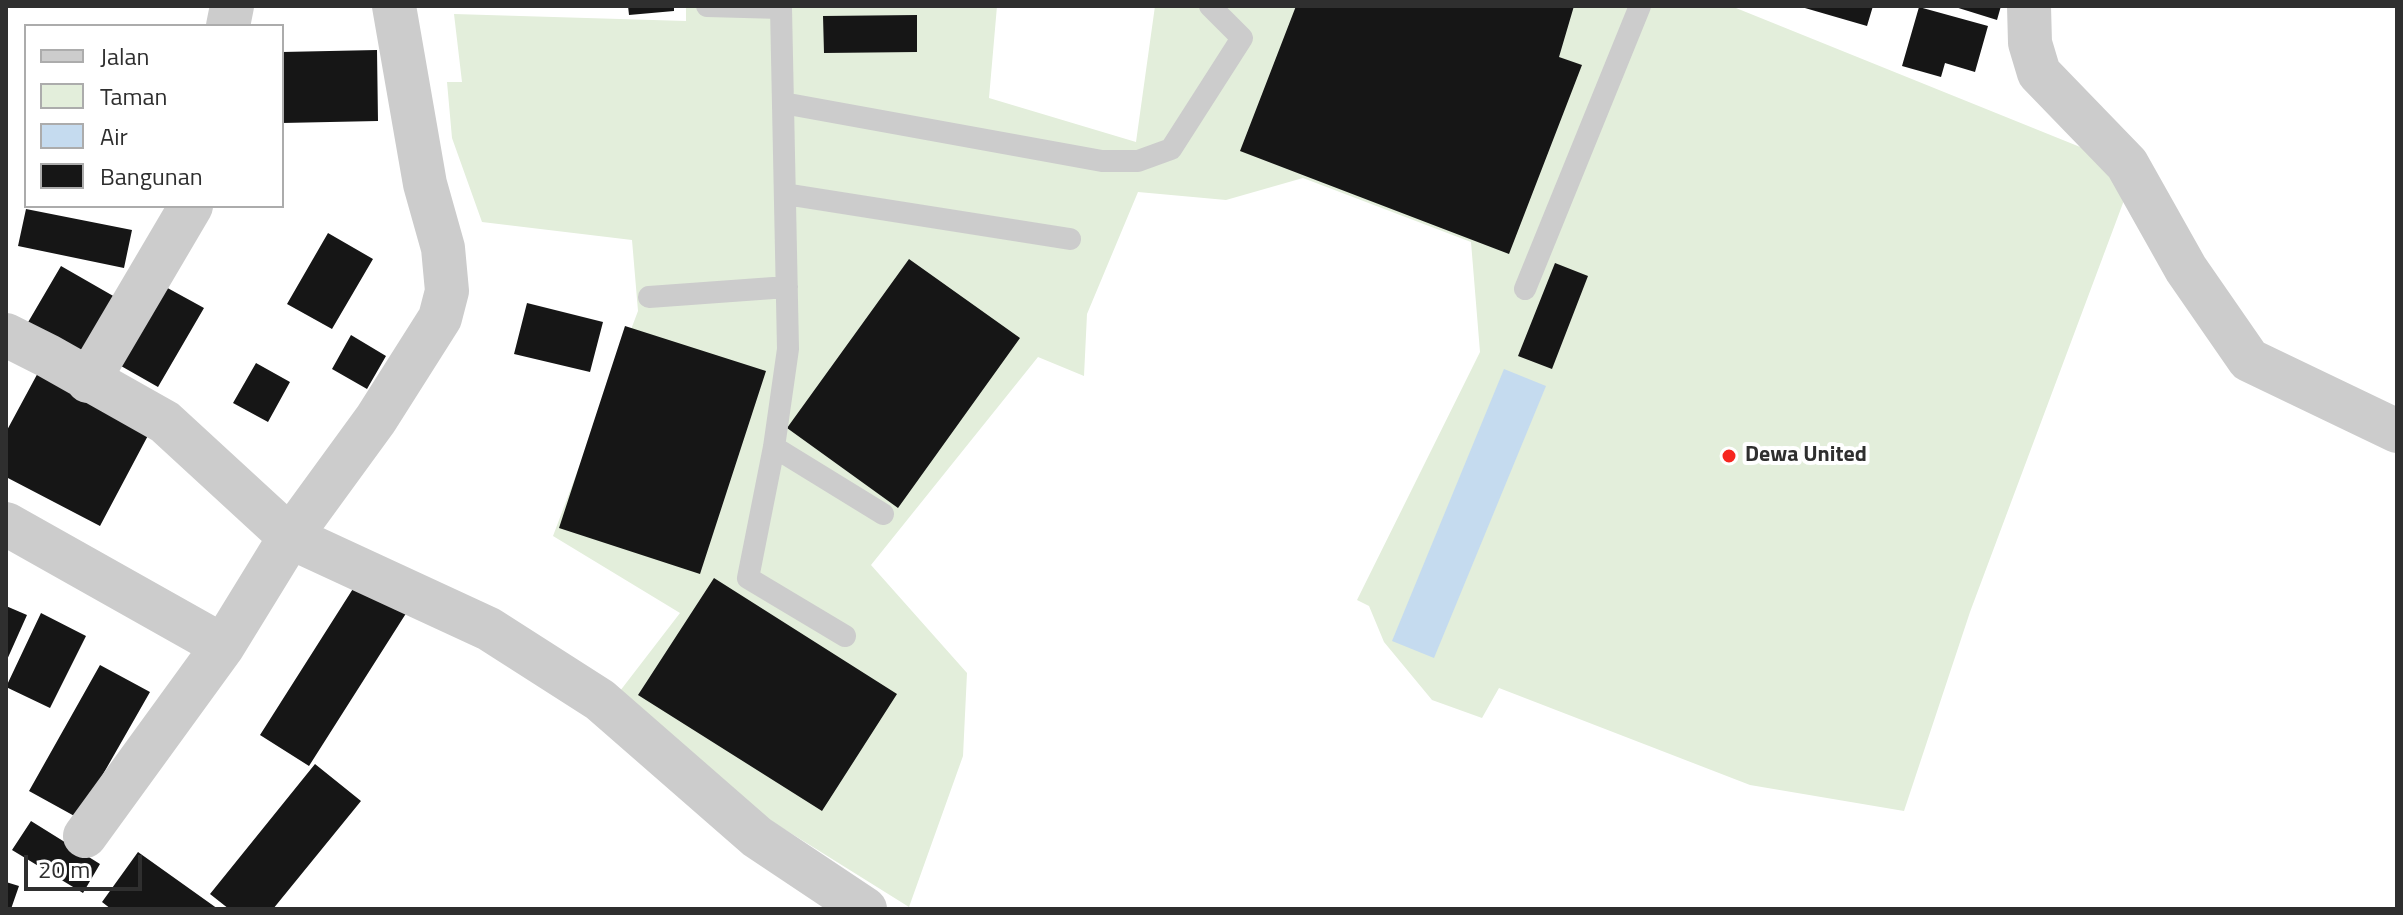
<!DOCTYPE html>
<style>
body{margin:0}
#map{position:relative;width:2403px;height:915px;overflow:hidden;background:#fff;font-family:"Titillium Web",sans-serif}
canvas{display:block}
.frame{position:absolute;inset:0;border:8px solid #2f2f2f;pointer-events:none}
.legend{position:absolute;left:24px;top:24px;width:260px;height:184px;box-sizing:border-box;background:#fff;border:2px solid #acacac;margin:0;padding:10px 14px;list-style:none;font-size:24px;color:#2f2f2f}
.legend li{display:flex;align-items:center;gap:16px;height:40px}
.legend b{width:40px;border:2px solid #acacac}
.scale{position:absolute;left:24px;top:855px;width:118px;height:36px;box-sizing:border-box;border:4px solid #2f2f2f;border-top:0;padding-left:10px;font-size:24px;line-height:28px;white-space:nowrap;color:#2f2f2f;-webkit-text-stroke:6px #fff;paint-order:stroke}
</style>
<div id="map">
<canvas width="2403" height="915"></canvas>
<div class="frame"></div>
<ul class="legend">
<li><b style="height:10px;background:#ccc"></b>Jalan</li>
<li><b style="height:22px;background:#e3eedb"></b>Taman</li>
<li><b style="height:22px;background:#c5dbef"></b>Air</li>
<li><b style="height:22px;background:#161616"></b>Bangunan</li>
</ul>
<div class="scale">20 m</div>
</div>
<script>
const ctx = document.querySelector('canvas').getContext('2d');
ctx.lineJoin = 'round';
function fillPath(path, color) {
  ctx.fillStyle = color;
  ctx.fill(path, 'evenodd');
}
function poly(rows) {
  const path = new Path2D();
  for (const r of rows) {
    path.moveTo(r[0], r[1]);
    for (let i = 2; i < r.length; i += 2) path.lineTo(r[i], r[i + 1]);
  }
  return path;
}
function stroke(path, color, width, dash) {
  ctx.strokeStyle = color;
  ctx.lineWidth = width;
  ctx.lineCap = dash ? 'butt' : 'round';
  ctx.setLineDash(dash || []);
  ctx.stroke(path);
}
function write(font, color, halo, rows, align = 'center') {
  ctx.font = font + ' "Titillium Web",sans-serif';
  ctx.lineWidth = 8;
  ctx.setLineDash([]);
  ctx.textBaseline = 'middle';
  ctx.strokeStyle = halo;
  ctx.fillStyle = color;
  for (const [text, x, y, turn = 0] of rows) {
    ctx.save();
    ctx.translate(x, y);
    ctx.rotate((+turn || 0) * Math.PI / 180);
    ctx.textAlign = isNaN(turn) ? turn : align;
    if (halo) ctx.strokeText(text, 0, 0);
    ctx.fillText(text, 0, 0);
    ctx.restore();
  }
}
const green = poly([
 [686,6,997,6,989,98,1136,142,1155,6,1731,6,2100,155,2129,187,1970,612,1904,811,1750,785,1499,688,1482,718,1432,700,1384,642,1369,606,1357,600,1480,352,1471,242,1303,178,1226,200,1138,192,1087,314,1084,376,1038,357,871,565,967,673,963,756,909,907,760,814,620,691,680,613,553,536,638,311,632,240,482,222,452,138,447,82,462,82,454,14,686,21]
]);
const water = poly([
 [1504,369,1546,386,1434,658,1392,641]
]);
const building = poly([
 [628,6,674,6,674,11,629,15],
 [1296,6,1574,6,1559,57,1582,65,1509,254,1240,151],
 [1798,6,1873,6,1867,26],
 [1952,6,2001,6,1997,20],
 [1919,7,1988,26,1975,72,1945,63,1941,77,1902,66],
 [917,15,917,52,824,53,823,16],
 [377,50,378,121,282,123,282,52],
 [26,209,132,230,124,268,18,246],
 [328,233,373,259,332,329,287,304],
 [909,259,1020,338,898,508,787,428],
 [1555,263,1588,276,1552,369,1518,356],
 [61,266,122,301,88,358,27,324],
 [153,280,204,308,158,387,107,358],
 [527,303,603,322,590,372,514,354],
 [625,326,766,371,700,574,559,528],
 [351,335,386,356,367,389,332,369],
 [256,363,290,382,268,422,233,403],
 [40,369,152,428,100,526,6,477,6,432],
 [363,573,412,604,309,766,260,735],
 [714,578,897,694,822,811,638,695],
 [6,606,27,615,6,662],
 [41,613,86,636,50,708,6,687],
 [100,665,150,692,78,818,29,791],
 [315,764,361,801,273,909,229,909,210,894],
 [31,821,100,864,83,893,12,850],
 [138,852,218,909,111,909,102,902],
 [6,882,19,886,11,909,6,909]
]);
const lane = poly([
 [707,6,781,8,788,349,774,447,748,578,845,636],
 [783,103,1102,161,1138,161,1171,149,1242,38,1210,6],
 [785,194,1070,239],
 [1525,289,1640,6],
 [649,297,787,287],
 [774,447,883,514]
]);
const street = poly([
 [2029,6,2030,43,2039,73,2127,164,2186,269,2249,360,2397,431],
 [228,26,232,6],
 [6,335,48,356,165,422,290,537,489,629,600,700,757,837,865,909],
 [88,381,191,206],
 [6,524,223,646],
 [85,836,223,646,290,537,376,419,440,318,447,291,443,248,425,184,394,6]
]);
const markers = [
 [1729,456,8,"#f62620"]
];
const poiNames = [
 ["Dewa United",1745,456]
];
fillPath(green, '#e3eedb');
fillPath(water, '#c5dbef');
fillPath(building, '#161616');
stroke(lane, '#ccc', 22);
stroke(street, '#ccc', 44);
for (const [x, y, r, color] of markers) {
  const dot = new Path2D();
  dot.arc(x, y, r, 0, 2 * Math.PI);
  ctx.fillStyle = color;
  ctx.fill(dot);
  stroke(dot, '#fff', 3);
}
write('bold 22px', '#2f2f2f', '#fff', poiNames, 'left');
</script>
